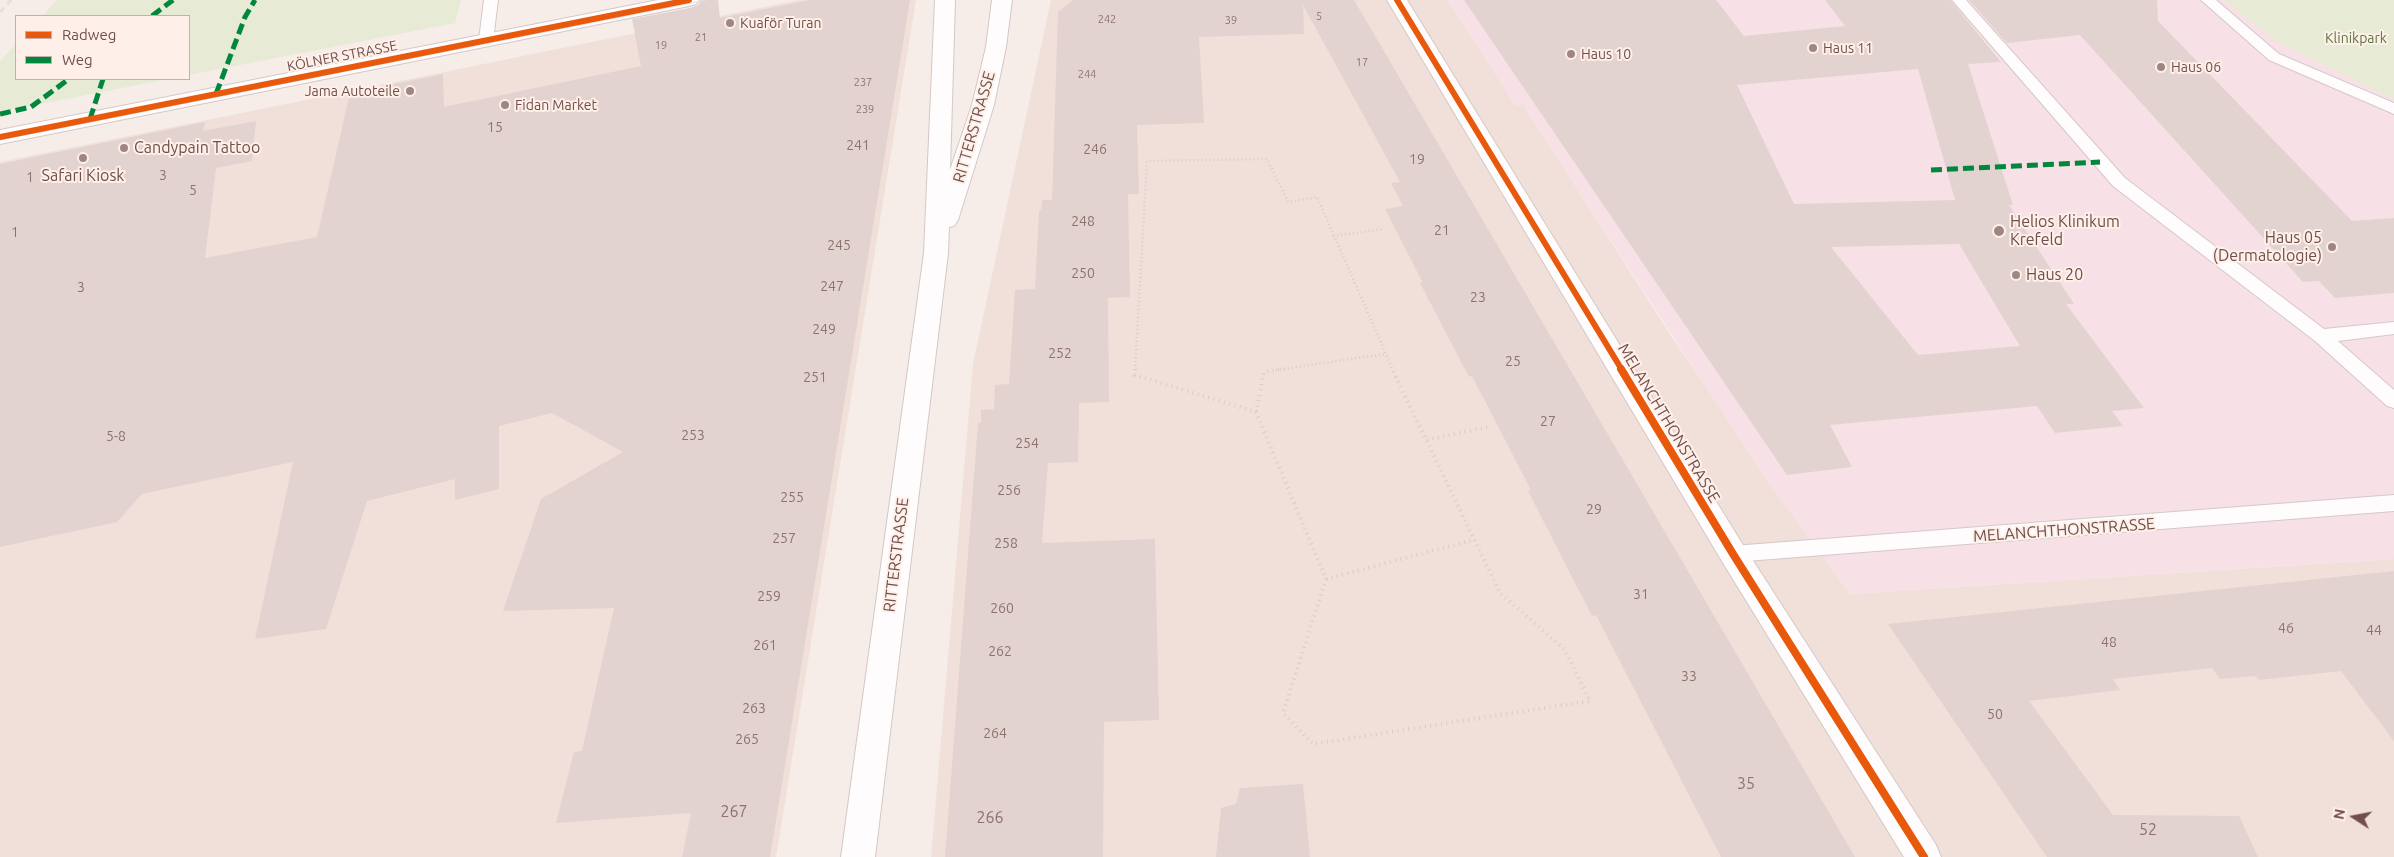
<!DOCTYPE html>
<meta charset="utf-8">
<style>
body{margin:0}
#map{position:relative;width:2394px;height:857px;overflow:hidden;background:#f6ede9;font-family:Ubuntu,sans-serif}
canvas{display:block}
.legend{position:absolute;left:15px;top:15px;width:175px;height:65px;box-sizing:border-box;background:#fef0e9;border:1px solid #c6afaa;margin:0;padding:6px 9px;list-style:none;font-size:15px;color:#714e4b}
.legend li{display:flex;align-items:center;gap:10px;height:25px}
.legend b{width:25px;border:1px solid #c6afaa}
.north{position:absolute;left:2329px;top:792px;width:50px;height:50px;-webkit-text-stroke:4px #fef0e9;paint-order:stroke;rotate:281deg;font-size:14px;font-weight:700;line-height:20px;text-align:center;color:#714e4b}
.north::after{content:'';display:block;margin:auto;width:18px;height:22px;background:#714e4b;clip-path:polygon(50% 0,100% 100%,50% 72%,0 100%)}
</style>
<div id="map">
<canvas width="2394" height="857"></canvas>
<ul class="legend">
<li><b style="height:6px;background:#e8590c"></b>Radweg</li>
<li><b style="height:6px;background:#00873e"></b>Weg</li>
</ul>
<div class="north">N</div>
</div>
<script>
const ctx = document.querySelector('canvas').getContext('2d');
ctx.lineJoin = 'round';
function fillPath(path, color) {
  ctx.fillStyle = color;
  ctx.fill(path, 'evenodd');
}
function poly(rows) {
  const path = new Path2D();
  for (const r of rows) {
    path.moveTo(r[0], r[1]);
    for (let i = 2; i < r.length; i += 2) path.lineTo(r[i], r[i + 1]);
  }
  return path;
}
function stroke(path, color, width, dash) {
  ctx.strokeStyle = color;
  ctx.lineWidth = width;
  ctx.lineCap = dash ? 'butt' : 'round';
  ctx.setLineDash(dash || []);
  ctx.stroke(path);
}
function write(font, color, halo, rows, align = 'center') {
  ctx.font = font + ' Ubuntu,sans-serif';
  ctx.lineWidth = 4;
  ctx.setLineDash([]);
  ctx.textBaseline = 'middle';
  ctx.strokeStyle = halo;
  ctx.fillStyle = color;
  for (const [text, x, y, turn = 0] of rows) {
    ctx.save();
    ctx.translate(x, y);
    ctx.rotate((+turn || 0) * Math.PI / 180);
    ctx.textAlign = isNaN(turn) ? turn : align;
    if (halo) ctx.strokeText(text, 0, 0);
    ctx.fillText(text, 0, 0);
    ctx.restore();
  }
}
const residential = poly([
 [799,0,916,0,776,857,0,857,0,162],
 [1051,0,1448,0,1516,106,1523,104,1673,339,1850,594,2394,559,2394,857,931,857,973,364]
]);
const medical = poly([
 [1448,0,2394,0,2394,559,1850,594,1767,481,1523,105,1516,106]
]);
const green = poly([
 [57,0,461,0,455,23,189,75,189,16,42,16],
 [2224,0,2394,0,2394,99,2279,43],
 [16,44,16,79,168,79,0,112,0,61]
]);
const building = poly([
 [701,0,718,0,720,18,810,0,910,0,770,857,682,857,691,813,556,823,574,752,582,751,614,608,503,611,541,499,623,452,552,413,499,426,499,489,455,500,455,479,367,501,326,629,255,639,293,462,142,494,117,522,0,547,0,164,205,122,203,131,256,121,252,161,216,168,205,258,317,237,350,93,443,74,444,107,641,66,632,19,690,8,698,5],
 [1073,0,1354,0,1855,857,1721,857,1596,615,1592,616,1528,491,1531,490,1472,376,1469,377,1420,283,1423,283,1385,209,1403,206,1391,183,1400,182,1303,5,1304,34,1199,37,1204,123,1137,125,1139,194,1128,194,1130,297,1108,298,1109,402,1079,403,1078,462,1048,463,1042,543,1155,539,1159,720,1104,722,1103,857,945,857,978,423,981,423,981,410,994,409,995,385,1009,384,1015,290,1035,289,1039,211,1041,210,1042,200,1052,200,1058,12],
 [1464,0,1716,0,1744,36,1845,26,1825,0,1950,0,2001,62,1968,64,2013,205,2009,205,2074,304,2066,304,2144,408,2112,411,2123,426,2055,433,2037,406,1830,425,1852,467,1787,475],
 [1918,69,1955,200,1794,204,1737,85],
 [1959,244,2020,346,1918,355,1831,247],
 [1969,0,2157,0,2158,21,2352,221,2394,218,2394,293,2335,298,2319,281,2303,282,2080,35,2007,43],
 [2394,571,2394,741,2341,671,2259,680,2256,676,2220,679,2212,668,2113,679,2120,690,2029,701,2113,815,2239,816,2258,857,2047,857,1888,624],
 [1303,784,1310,857,1216,857,1221,808,1236,804,1240,788]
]);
const pathFar1 = poly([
 [1333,236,1384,229],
 [1135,370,1147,161,1267,159,1288,202,1317,197,1393,370],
 [1276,370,1385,354]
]);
const path = poly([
 [1135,369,1135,375,1256,412,1326,579,1283,713,1313,744,1590,701,1565,650,1500,593,1392,369],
 [1256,412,1264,372,1284,369],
 [1427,440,1487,427],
 [1326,579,1473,540]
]);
const lane = poly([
 [484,0,498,0,493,40,486,44,479,40,484,0],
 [1952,0,1966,0,2125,178,2324,329,2394,322,2394,334,2338,341,2394,390,2394,408,2387,406,2315,341,2113,186,1952,0],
 [2201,0,2216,0,2279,54,2394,103,2394,114,2269,60,2201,0],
 [2394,495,2394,511,1733,562,1726,560,1723,554,1726,548,1733,546,2394,495]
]);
const street = poly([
 [1387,0,1407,0,1743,545,1936,845,1941,857,1904,857,1723,563,1387,0]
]);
const secondary = poly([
 [658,0,699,0,696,4,689,6,0,144,0,130,658,0],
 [935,0,955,0,950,170,972,105,986,47,992,0,1012,0,1006,47,994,105,958,220,954,226,949,227,948,253,875,857,841,857,924,253,935,0]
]);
const tram = poly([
 [0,140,706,0]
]);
const rail = poly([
 [0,12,11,0]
]);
const quiet = poly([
 [152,16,173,0],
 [216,94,245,17,255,0],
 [0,114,31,107,69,79],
 [90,119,103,79],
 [1931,170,2100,162]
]);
const cyclewayFar1 = poly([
 [1397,0,1622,370],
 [0,137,689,0]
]);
const cycleway = poly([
 [1621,369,1733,554,1924,857]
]);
const markers = [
 [730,23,5,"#a08682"],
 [1813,48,5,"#a08682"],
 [1571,54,5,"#a08682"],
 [2161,67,5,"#a08682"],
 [410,91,5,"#a08682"],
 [505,105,5,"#a08682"],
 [124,148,5,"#a08682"],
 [83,158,5,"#a08682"],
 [1999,231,6,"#a08682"],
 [2332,247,5,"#a08682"],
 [2016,275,5,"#a08682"]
];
const farNumbernames = [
 ["5",1319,16],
 ["242",1107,19],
 ["39",1231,20],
 ["21",701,37],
 ["19",661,45],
 ["17",1362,62],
 ["244",1087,74],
 ["237",863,82],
 ["239",865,109]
];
const farPoinames = [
 ["Kuaför Turan",740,23],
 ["Haus 11",1823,48],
 ["Haus 10",1581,54],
 ["Haus 06",2171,67],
 ["Jama Autoteile",400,91,"right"],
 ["Fidan Market",515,105]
];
const farParknames = [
 ["Klinikpark",2356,38]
];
const farStreetnames = [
 ["KÖLNER STRASSE",342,56,-11]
];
const numberNames = [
 ["15",495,127],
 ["241",858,145],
 ["246",1095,149],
 ["19",1417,159],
 ["3",163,175],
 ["1",30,177],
 ["5",193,190],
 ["248",1083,221],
 ["21",1442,230],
 ["1",15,232],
 ["245",839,245],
 ["250",1083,273],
 ["247",832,286],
 ["3",81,287],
 ["23",1478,297],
 ["249",824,329],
 ["252",1060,353],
 ["25",1513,361],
 ["251",815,377],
 ["27",1548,421],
 ["253",693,435],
 ["5-8",116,436],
 ["254",1027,443],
 ["256",1009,490],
 ["255",792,497],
 ["29",1594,509],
 ["257",784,538],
 ["258",1006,543],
 ["31",1641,594],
 ["259",769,596],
 ["260",1002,608],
 ["46",2286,628],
 ["44",2374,630],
 ["48",2109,642],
 ["261",765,645],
 ["262",1000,651],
 ["33",1689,676],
 ["263",754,708],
 ["50",1995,714],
 ["264",995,733],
 ["265",747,739]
];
const streetNames = [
 ["RITTERSTRASSE",974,127,-74],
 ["MELANCHTHONSTRASSE",1669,423,59],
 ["MELANCHTHONSTRASSE",2064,530,-4],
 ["RITTERSTRASSE",896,555,-83]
];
const poiNames = [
 ["Candypain Tattoo",134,148],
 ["Safari Kiosk",83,176,"center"],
 ["Helios Klinikum",2010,222],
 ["Krefeld",2010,240],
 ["Haus 05",2322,238,"right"],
 ["(Dermatologie)",2322,256,"right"],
 ["Haus 20",2026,275]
];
const nearNumbernames = [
 ["35",1746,784],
 ["267",734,812],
 ["266",990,818],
 ["52",2148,830]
];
fillPath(residential, '#f1e0d9');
fillPath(medical, '#f7e1e6');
fillPath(green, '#e7ead4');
fillPath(building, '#e2d3d1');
stroke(lane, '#d4c9c6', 2);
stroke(street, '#d4c9c6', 2);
stroke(secondary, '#d4c8c6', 2);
stroke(pathFar1, '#d5ccca', 2.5, [1, 3]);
stroke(path, '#d5ccca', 4, [1, 4.5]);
fillPath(lane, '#fefcfc');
fillPath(street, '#fefcfc');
fillPath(secondary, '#fefcfc');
stroke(tram, '#e3e0e4', 1);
stroke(rail, '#e3e0e4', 3, [6, 4.5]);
stroke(quiet, '#00873e', 5, [11, 5]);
stroke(cyclewayFar1, '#e8590c', 6);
stroke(cycleway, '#e8590c', 8);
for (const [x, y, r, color] of markers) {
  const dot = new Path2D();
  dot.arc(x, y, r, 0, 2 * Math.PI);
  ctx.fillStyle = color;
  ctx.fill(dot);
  stroke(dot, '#fef0e9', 2);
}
write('11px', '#8f726f', null, farNumbernames);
write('14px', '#714e4b', '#fef0e9', farPoinames, 'left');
write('14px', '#607644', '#fef0e9', farParknames);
write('14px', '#714e4b', '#fef0e9', farStreetnames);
write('14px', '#8f726f', null, numberNames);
write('16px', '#714e4b', '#fef0e9', streetNames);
write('16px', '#714e4b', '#fef0e9', poiNames, 'left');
write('16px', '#8f726f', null, nearNumbernames);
</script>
